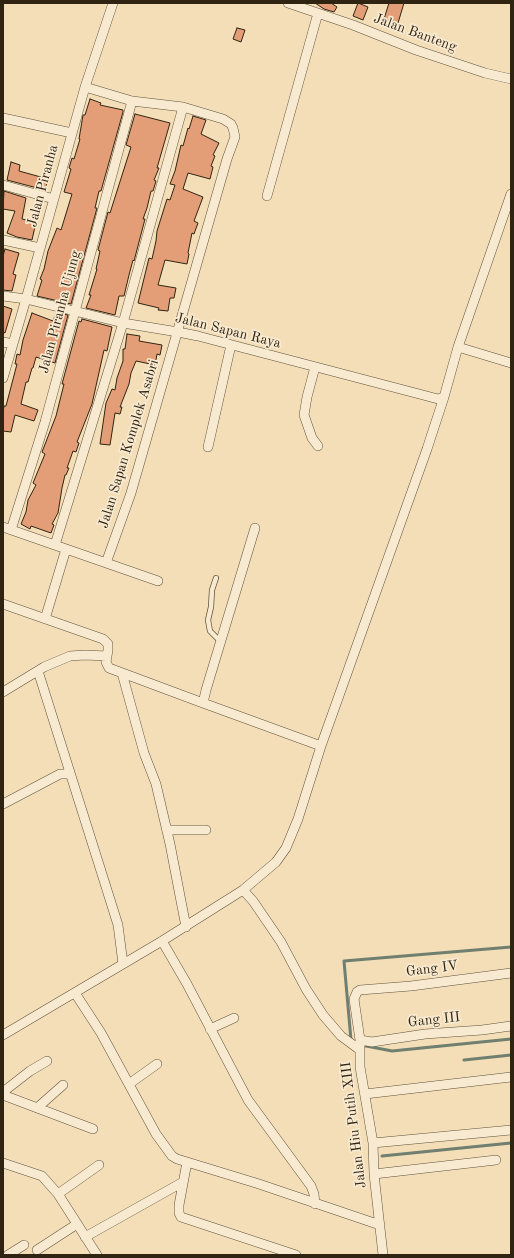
<!DOCTYPE html>
<style>
body{margin:0}
#map{position:relative;width:514px;height:1258px;overflow:hidden;background:#f4deb7;font-family:"Old Standard TT",serif}
canvas{display:block}
.frame{position:absolute;inset:0;border:4px solid #2f2312;pointer-events:none}
</style>
<div id="map">
<canvas width="514" height="1258"></canvas>
<div class="frame"></div>
</div>
<script>
const ctx = document.querySelector('canvas').getContext('2d');
ctx.lineJoin = 'round';
function poly(rows) {
  const path = new Path2D();
  for (const r of rows) {
    path.moveTo(r[0], r[1]);
    for (let i = 2; i < r.length; i += 2) path.lineTo(r[i], r[i + 1]);
  }
  return path;
}
function stroke(path, color, width, dash) {
  ctx.strokeStyle = color;
  ctx.lineWidth = width;
  ctx.lineCap = dash ? 'butt' : 'round';
  ctx.setLineDash(dash || []);
  ctx.stroke(path);
}
function fillPath(path, color) {
  ctx.fillStyle = color;
  ctx.fill(path, 'evenodd');
}
function write(font, color, halo, rows, align = 'center') {
  ctx.font = font + ' "Old Standard TT",serif';
  ctx.lineWidth = 3.5;
  ctx.setLineDash([]);
  ctx.textBaseline = 'middle';
  ctx.strokeStyle = halo;
  ctx.fillStyle = color;
  for (const [text, x, y, turn = 0] of rows) {
    ctx.save();
    ctx.translate(x, y);
    ctx.rotate((+turn || 0) * Math.PI / 180);
    ctx.textAlign = isNaN(turn) ? turn : align;
    if (halo) ctx.strokeText(text, 0, 0);
    ctx.fillText(text, 0, 0);
    ctx.restore();
  }
}
const stream = poly([
 [351,1040,344,961,511,947],
 [361,1045,392,1051,511,1039],
 [464,1060,511,1055],
 [382,1156,511,1143]
]);
const building = poly([
 [315,3,331,3,337,7,334,12,324,9,315,3],
 [358,3,368,7,363,20,353,16,358,3],
 [389,3,404,3,398,23,384,19,389,3],
 [237,28,245,30,241,42,233,39,237,28],
 [90,99,101,103,100,105,123,110,123,112,101,191,99,191,95,208,97,208,71,304,37,296,42,280,40,279,44,269,48,251,57,228,61,230,72,194,64,192,71,169,69,168,72,158,74,159,80,139,79,139,83,115,85,115,90,99],
 [135,114,170,123,157,168,159,168,154,180,156,181,153,191,151,191,147,208,143,219,145,219,134,261,133,260,129,275,124,296,119,296,115,315,86,308,91,295,89,295,97,269,96,269,100,251,98,250,108,212,110,213,131,147,126,145,135,114],
 [193,116,206,120,201,134,219,143,213,155,215,156,211,166,213,167,210,179,188,173,183,189,203,197,194,221,198,223,194,234,192,233,188,253,189,254,187,264,165,260,158,285,176,288,174,298,170,298,168,311,158,310,159,308,138,303,149,258,152,259,156,241,157,231,167,199,170,200,175,185,170,184,175,171,181,145,183,146,188,128,189,129,193,116],
 [11,162,20,165,19,171,48,179,45,190,7,180,11,162],
 [4,191,26,198,22,219,36,222,32,240,17,237,7,233,15,211,3,209,4,191],
 [5,249,19,253,13,274,16,275,12,291,3,290,3,256,5,249],
 [3,306,12,309,5,333,3,332,3,306],
 [32,313,53,321,56,313,68,315,55,363,36,357,33,368,32,368,28,382,26,382,21,404,38,410,34,421,15,415,11,432,3,431,3,412,4,406,6,406,17,364,15,364,17,354,20,355,23,340,32,313],
 [82,319,112,327,107,351,104,350,92,404,77,442,79,443,76,452,73,451,67,468,69,468,66,475,65,475,62,488,58,513,52,524,54,525,51,533,31,526,30,529,21,524,26,512,28,500,36,485,33,483,45,454,42,452,56,416,64,384,62,384,79,321,81,322,82,319],
 [127,334,140,336,139,341,162,345,160,355,157,354,155,365,136,361,131,373,129,384,120,407,122,407,120,414,115,413,110,445,100,444,106,403,112,389,115,390,117,378,123,361,123,349,125,349,127,334]
]);
const service = poly([
 [216,578,212,590,211,607,208,620,210,631,221,642]
]);
const minor = poly([
 [288,3,353,25,416,50,485,73,511,79],
 [85,87,132,101,183,107,223,119,231,124,233,128,235,137,227,159,131,493,106,563],
 [3,118,72,133],
 [3,185,54,199],
 [267,196,318,13],
 [3,240,40,248],
 [3,296,26,299,123,323,178,332,198,336,423,395,438,399,444,397],
 [3,342,13,344],
 [458,347,511,363],
 [315,367,307,397,304,415,312,438,318,446],
 [3,378,26,299,85,87,113,3],
 [208,447,231,345],
 [3,527,158,581],
 [255,528,206,690,203,703,321,746],
 [11,530,45,422,132,101],
 [55,545,123,323,183,107],
 [3,604,103,639,108,644,108,650,106,662,109,668,203,703],
 [45,619,66,549],
 [38,671,118,925,123,964],
 [122,673,144,753,156,784,170,844,186,927],
 [3,692,44,667,70,656,85,655,107,656],
 [3,804,60,774,70,774],
 [167,830,206,830],
 [243,890,253,901,281,942,306,989,323,1015,341,1036,360,1050],
 [162,941,187,984,248,1100,311,1186,314,1194,315,1204],
 [75,993,101,1033,156,1134,172,1156,177,1159,187,1162],
 [210,1029,234,1018],
 [3,1035,162,941,243,890,276,862,286,848,298,819,321,746,427,449,444,397,458,347,511,194],
 [360,1040,372,1042,425,1034,482,1030,511,1026],
 [129,1084,157,1064],
 [3,1092,30,1071,47,1061],
 [365,1094,511,1077],
 [3,1095,93,1129],
 [37,1108,63,1085],
 [373,1143,511,1130],
 [3,1163,42,1176,58,1194,97,1255],
 [374,1174,496,1160],
 [58,1194,99,1165],
 [85,1237,183,1182],
 [37,1250,77,1224],
 [8,1255,24,1245],
 [296,1255,181,1217,179,1213,179,1205,187,1162,259,1184,380,1225],
 [383,1255,374,1174,373,1143,360,1067,360,1040,354,999,357,992,360,990,411,986,511,973]
]);
const streetNames = [
 ["Jalan Banteng",415,33,20],
 ["Jalan Piranha",43,186,-75],
 ["Jalan Piranha Ujung",60,312,-75],
 ["Jalan Sapan Raya",228,331,14],
 ["Jalan Sapan Komplek Asabri",129,444,-73],
 ["Gang IV",432,969,-7],
 ["Gang III",434,1020,-6],
 ["Jalan Hiu Putih XIII",354,1125,-97]
];
stroke(stream, '#707f70', 3);
fillPath(building, '#e49e77');
stroke(building, '#2f2312', 1);
stroke(service, '#60523b', 6);
stroke(minor, '#60523b', 10);
stroke(service, '#f8ead0', 4.5);
stroke(minor, '#f8ead0', 9);
write('14px', '#2f2312', '#f8ead0', streetNames);
</script>
